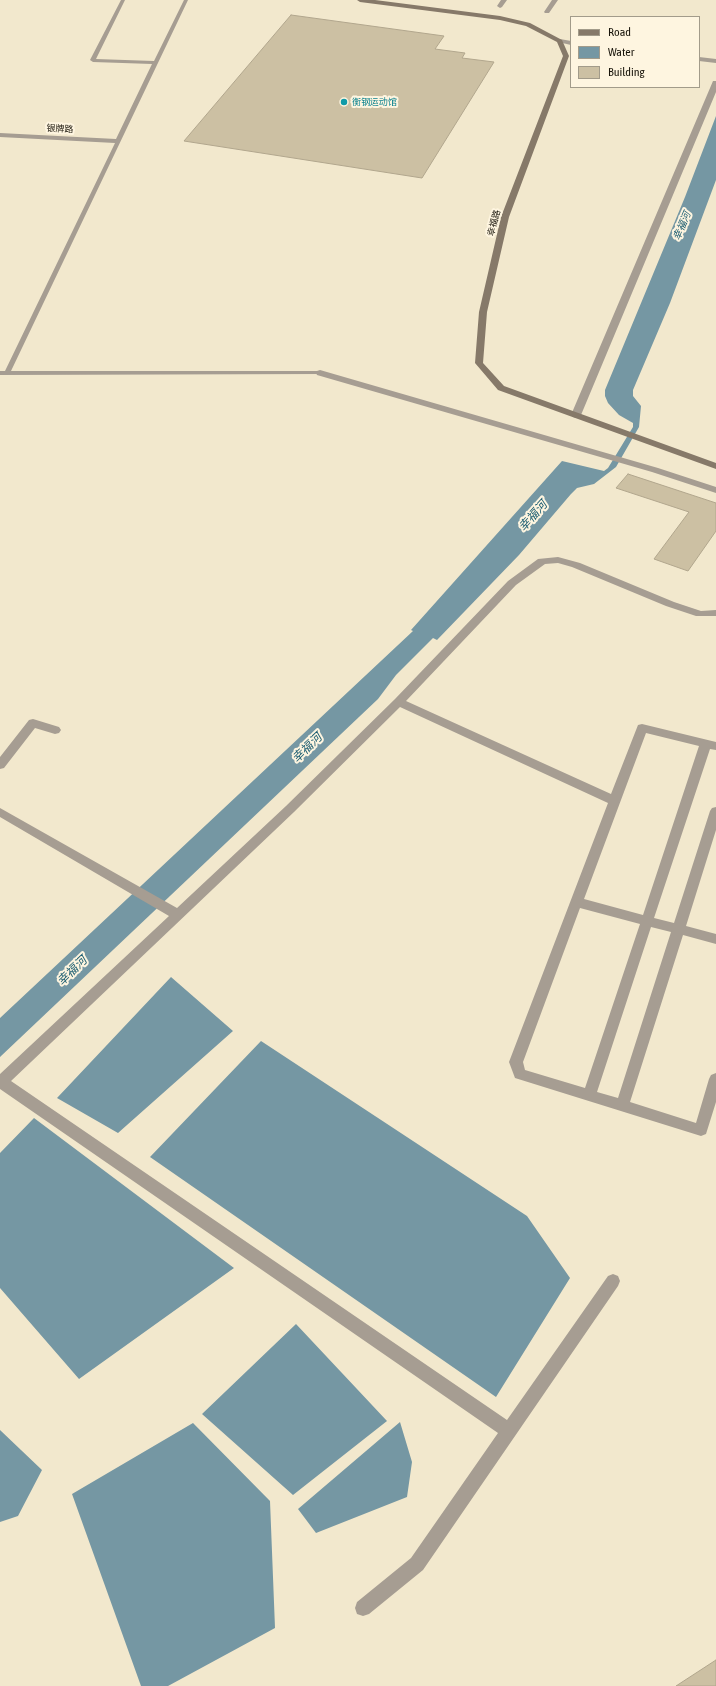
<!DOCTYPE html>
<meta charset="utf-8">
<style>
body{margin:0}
#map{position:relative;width:716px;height:1686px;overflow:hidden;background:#f2e8cd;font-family:"Asap Condensed",sans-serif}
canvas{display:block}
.legend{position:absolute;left:570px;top:16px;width:130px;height:72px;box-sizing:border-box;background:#fef5e0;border:1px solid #a29b8a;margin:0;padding:5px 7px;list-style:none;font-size:12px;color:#18140a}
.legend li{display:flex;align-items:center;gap:8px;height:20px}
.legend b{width:20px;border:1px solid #a29b8a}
</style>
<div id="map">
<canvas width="716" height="1686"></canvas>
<ul class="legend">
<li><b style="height:5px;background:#867969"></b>Road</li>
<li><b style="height:11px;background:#7597a3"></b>Water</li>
<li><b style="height:11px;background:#ccc0a3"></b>Building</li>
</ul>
</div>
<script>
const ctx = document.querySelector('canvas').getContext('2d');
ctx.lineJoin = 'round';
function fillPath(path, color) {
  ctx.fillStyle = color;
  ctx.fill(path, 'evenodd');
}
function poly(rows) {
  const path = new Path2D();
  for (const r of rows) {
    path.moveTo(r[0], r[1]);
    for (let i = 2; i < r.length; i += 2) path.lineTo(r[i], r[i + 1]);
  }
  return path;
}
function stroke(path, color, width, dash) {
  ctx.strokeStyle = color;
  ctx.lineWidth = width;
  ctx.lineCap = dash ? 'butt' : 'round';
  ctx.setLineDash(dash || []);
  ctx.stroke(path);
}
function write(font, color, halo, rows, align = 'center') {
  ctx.font = font + ' "Asap Condensed","Noto Sans SC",sans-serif';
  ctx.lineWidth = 4;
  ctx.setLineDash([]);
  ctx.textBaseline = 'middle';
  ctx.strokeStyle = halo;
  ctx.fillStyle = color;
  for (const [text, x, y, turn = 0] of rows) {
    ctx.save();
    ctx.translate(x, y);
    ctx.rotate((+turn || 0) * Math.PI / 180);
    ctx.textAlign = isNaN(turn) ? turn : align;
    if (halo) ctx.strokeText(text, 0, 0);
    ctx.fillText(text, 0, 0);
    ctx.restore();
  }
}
const water = poly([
 [716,116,716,180,670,303,633,390,633,396,641,406,639,427,616,467,594,484,577,488,571,494,519,555,437,640,433,638,396,675,378,699,0,1057,0,1018,413,631,411,630,562,461,604,471,608,468,633,427,633,423,619,415,608,403,605,396,605,390,685,197],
 [171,977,233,1031,118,1133,57,1098],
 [261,1041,527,1216,570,1278,496,1397,150,1157],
 [34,1118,234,1268,79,1379,0,1288,0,1153],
 [296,1324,387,1421,293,1495,202,1414],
 [400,1422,412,1462,407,1497,316,1533,298,1509],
 [193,1423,270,1501,275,1628,168,1686,141,1686,72,1494],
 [0,1430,42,1470,18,1516,0,1522]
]);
const building = poly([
 [291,15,444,36,435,49,465,53,462,58,494,62,422,178,184,141,291,15],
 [628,474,716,503,716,531,688,571,654,559,689,512,616,488,628,474],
 [716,1660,716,1686,676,1686,716,1660]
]);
const lane = poly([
 [121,0,125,0,96,59,154,61,184,0,188,0,11,371,320,371,322,372,322,374,0,375,0,371,5,371,115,143,0,137,0,133,116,139,152,64,93,62,90,60,121,0]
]);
const street = poly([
 [501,0,507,0,502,7,500,8,497,6,501,0],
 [552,0,558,0,549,13,545,13,544,12,552,0],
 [560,39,571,41,571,45,558,42,557,41,560,39],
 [699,57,716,59,716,63,699,61,699,57],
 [713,81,716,81,716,92,581,415,576,418,573,417,571,415,713,81],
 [320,370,658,468,716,487,716,493,652,472,317,375,316,373,317,371,320,370],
 [558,557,580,563,674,602,701,611,716,610,716,616,696,616,666,606,572,567,558,563,545,564,516,585,406,701,611,794,638,725,642,724,716,742,716,750,710,749,654,918,674,923,710,811,712,808,716,807,716,830,686,926,716,934,716,944,683,935,630,1102,696,1123,709,1079,711,1075,716,1073,716,1102,706,1134,701,1136,515,1078,509,1062,608,803,400,707,294,812,11,1081,507,1420,608,1276,613,1274,618,1276,620,1281,618,1286,423,1570,369,1614,363,1616,357,1614,355,1608,357,1602,411,1558,498,1433,0,1089,0,1074,169,916,0,817,0,808,177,908,286,806,395,699,508,581,538,559,558,557],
 [646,733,699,746,643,915,584,899,646,733],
 [580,908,640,924,585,1088,525,1070,523,1062,580,908],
 [651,927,671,932,618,1098,597,1092,651,927],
 [33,719,59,727,61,730,59,733,55,734,35,728,4,768,0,769,0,757,29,720,33,719]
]);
const secondary = poly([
 [357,0,375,0,500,16,530,23,562,40,569,56,509,217,487,312,483,363,504,386,716,463,716,469,498,390,475,363,479,312,501,217,563,56,557,42,526,26,500,20,360,2,357,0]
]);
const markers = [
 [344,102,4,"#0f9aa8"]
];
const farCulturenames = [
 ["衡钢运动馆",352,102]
];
const farStreetnames = [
 ["银牌路",60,129,3],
 ["幸福路",494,223,-75]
];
const farWaternames = [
 ["幸福河",682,226,-67]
];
const waterNames = [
 ["幸福河",533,516,-48],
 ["幸福河",307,748,-44],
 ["幸福河",72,971,-44]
];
fillPath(water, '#7597a3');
fillPath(building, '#ccc0a3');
stroke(building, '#b1a68d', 1);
fillPath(lane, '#a69d92');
fillPath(street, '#a69d92');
fillPath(secondary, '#867969');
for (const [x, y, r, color] of markers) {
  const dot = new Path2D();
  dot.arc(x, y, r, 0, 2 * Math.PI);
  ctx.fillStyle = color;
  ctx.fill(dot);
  stroke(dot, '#fef5e0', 1.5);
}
write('9px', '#0d838f', '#fef5e0', farCulturenames, 'left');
write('9px', '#18140a', '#fef5e0', farStreetnames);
write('italic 10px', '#1c5d71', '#fef5e0', farWaternames);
write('italic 12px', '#1c5d71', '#fef5e0', waterNames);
</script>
